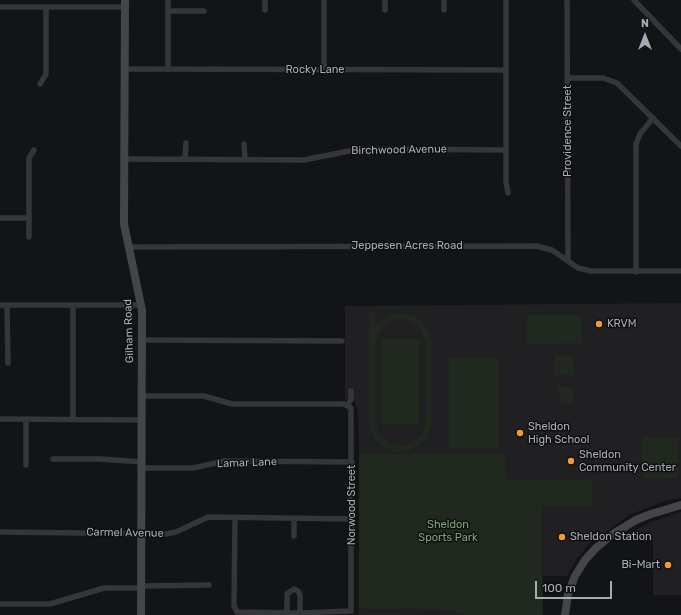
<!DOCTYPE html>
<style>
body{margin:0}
#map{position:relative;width:681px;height:615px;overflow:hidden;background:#131415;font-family:Rubik,sans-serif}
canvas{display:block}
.north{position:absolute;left:625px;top:16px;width:40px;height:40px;-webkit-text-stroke:3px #0f0f10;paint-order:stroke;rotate:0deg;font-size:11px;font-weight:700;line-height:16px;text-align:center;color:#a5acb6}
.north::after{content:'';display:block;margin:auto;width:14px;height:18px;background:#a5acb6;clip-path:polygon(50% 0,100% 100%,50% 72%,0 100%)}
.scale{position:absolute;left:535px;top:581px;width:77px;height:18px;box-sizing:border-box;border:2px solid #a5acb6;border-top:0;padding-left:5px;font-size:12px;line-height:14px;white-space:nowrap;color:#a5acb6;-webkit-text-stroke:3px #0f0f10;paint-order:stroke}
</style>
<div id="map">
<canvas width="681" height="615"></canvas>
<div class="north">N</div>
<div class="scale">100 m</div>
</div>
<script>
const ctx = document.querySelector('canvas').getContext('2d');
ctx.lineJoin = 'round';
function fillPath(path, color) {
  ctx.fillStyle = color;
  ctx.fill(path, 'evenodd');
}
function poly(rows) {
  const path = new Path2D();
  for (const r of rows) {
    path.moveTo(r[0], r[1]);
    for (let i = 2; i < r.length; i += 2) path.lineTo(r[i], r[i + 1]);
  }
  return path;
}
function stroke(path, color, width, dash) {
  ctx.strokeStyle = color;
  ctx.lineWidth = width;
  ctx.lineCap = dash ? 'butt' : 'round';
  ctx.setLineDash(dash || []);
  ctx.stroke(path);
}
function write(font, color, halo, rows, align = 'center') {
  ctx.font = font + ' Rubik,sans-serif';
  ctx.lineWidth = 3;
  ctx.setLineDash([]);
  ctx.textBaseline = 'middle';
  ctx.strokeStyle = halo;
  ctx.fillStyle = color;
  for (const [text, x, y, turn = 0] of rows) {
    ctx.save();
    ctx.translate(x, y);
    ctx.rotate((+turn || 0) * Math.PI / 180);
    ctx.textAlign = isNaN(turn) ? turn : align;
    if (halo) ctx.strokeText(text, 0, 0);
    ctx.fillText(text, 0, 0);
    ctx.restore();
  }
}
const built = poly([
 [681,303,681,498,667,500,629,515,588,545,577,559,567,576,543,576,542,506,593,506,506,480,504,454,359,454,358,412,355,402,345,399,345,306],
 [681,512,681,595,653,595,653,540,620,539,648,523],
 [359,609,448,610,464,615,359,615]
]);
const green = poly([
 [369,312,375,312,376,325,390,315,400,313,411,315,421,320,430,334,432,344,432,426,425,441,411,450,395,452,385,448,376,441,371,431,369,421],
 [401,319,409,321,417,325,422,332,425,340,426,421,422,433,417,440,409,444,401,446,392,444,384,440,377,429,375,421,376,340,379,332,384,325,392,321],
 [527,315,581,315,582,343,527,344],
 [382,339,419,339,419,424,382,424],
 [573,355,573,375,554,375,554,356],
 [449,358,499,358,499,448,449,448],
 [558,387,573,387,573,403,561,403,561,395,558,395],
 [646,437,678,438,678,478,643,478,642,440],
 [359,454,505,454,506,480,592,480,593,506,542,506,543,615,464,615,448,610,359,609]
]);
const street = poly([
 [265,0,265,10],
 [385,0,385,10],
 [506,0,506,182,508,193],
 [567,0,568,261],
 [634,0,681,49],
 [0,7,125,7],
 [444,10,444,0],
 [168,11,204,11],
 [124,69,506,70],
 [168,69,168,0],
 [324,70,324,0],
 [568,78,603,78,617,83,681,146],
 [40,84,46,74,46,7],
 [244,144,245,159],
 [124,159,304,160,359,149,506,150],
 [185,159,186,143],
 [0,218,29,218],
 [29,237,29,158,34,150],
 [128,247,536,246,552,250,578,268,591,271,681,271],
 [636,272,636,144,640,134,653,118],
 [0,305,141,305],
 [7,305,8,363],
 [142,340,342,341],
 [142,396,204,396,232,404,344,404,351,408,351,611,300,613,237,612,234,606,235,517],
 [348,405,351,399,351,391],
 [0,419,142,420],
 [26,419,26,465],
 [73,420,73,305],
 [53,459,100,459,142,462],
 [142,468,193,468,225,461,352,462],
 [0,532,166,534,176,532,208,517,352,519],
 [294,536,294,518],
 [142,586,209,585],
 [0,604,50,604,104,588,141,588],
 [287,613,287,594,294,589,298,591,300,595,300,613]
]);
const secondary = poly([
 [125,0,124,224,142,310,141,615],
 [565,615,568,594,575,576,585,560,596,548,613,534,636,520,651,514,681,505]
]);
const markers = [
 [599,324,4,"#f19b30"],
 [520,433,4,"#f19b30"],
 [571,461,4,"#f19b30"],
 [562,537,4,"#f19b30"],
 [668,565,4,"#f19b30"]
];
const streetNames = [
 ["Rocky Lane",315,70],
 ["Providence Street",568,131,-90],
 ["Birchwood Avenue",399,150,-1],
 ["Jeppesen Acres Road",407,246],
 ["Gilham Road",129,331,-92],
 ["Lamar Lane",247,463,-2],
 ["Norwood Street",352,505,-90],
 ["Carmel Avenue",125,533,1]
];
const poiNames = [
 ["KRVM",607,324],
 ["Sheldon",528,427],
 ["High School",528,440],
 ["Sheldon",579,455],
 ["Community Center",579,468],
 ["Sheldon Station",570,537],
 ["Bi-Mart",660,565,"right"]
];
const parkNames = [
 ["Sheldon",448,525],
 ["Sports Park",448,538]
];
fillPath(built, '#202022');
fillPath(green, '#202820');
stroke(street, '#35363a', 5.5);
stroke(secondary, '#43454a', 8);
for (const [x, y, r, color] of markers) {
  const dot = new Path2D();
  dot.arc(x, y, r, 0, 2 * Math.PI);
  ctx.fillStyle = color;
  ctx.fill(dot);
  stroke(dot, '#0f0f10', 1.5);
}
write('11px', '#a5acb6', '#0f0f10', streetNames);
write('11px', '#a5acb6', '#0f0f10', poiNames, 'left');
write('11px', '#7ea17c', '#0f0f10', parkNames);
</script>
